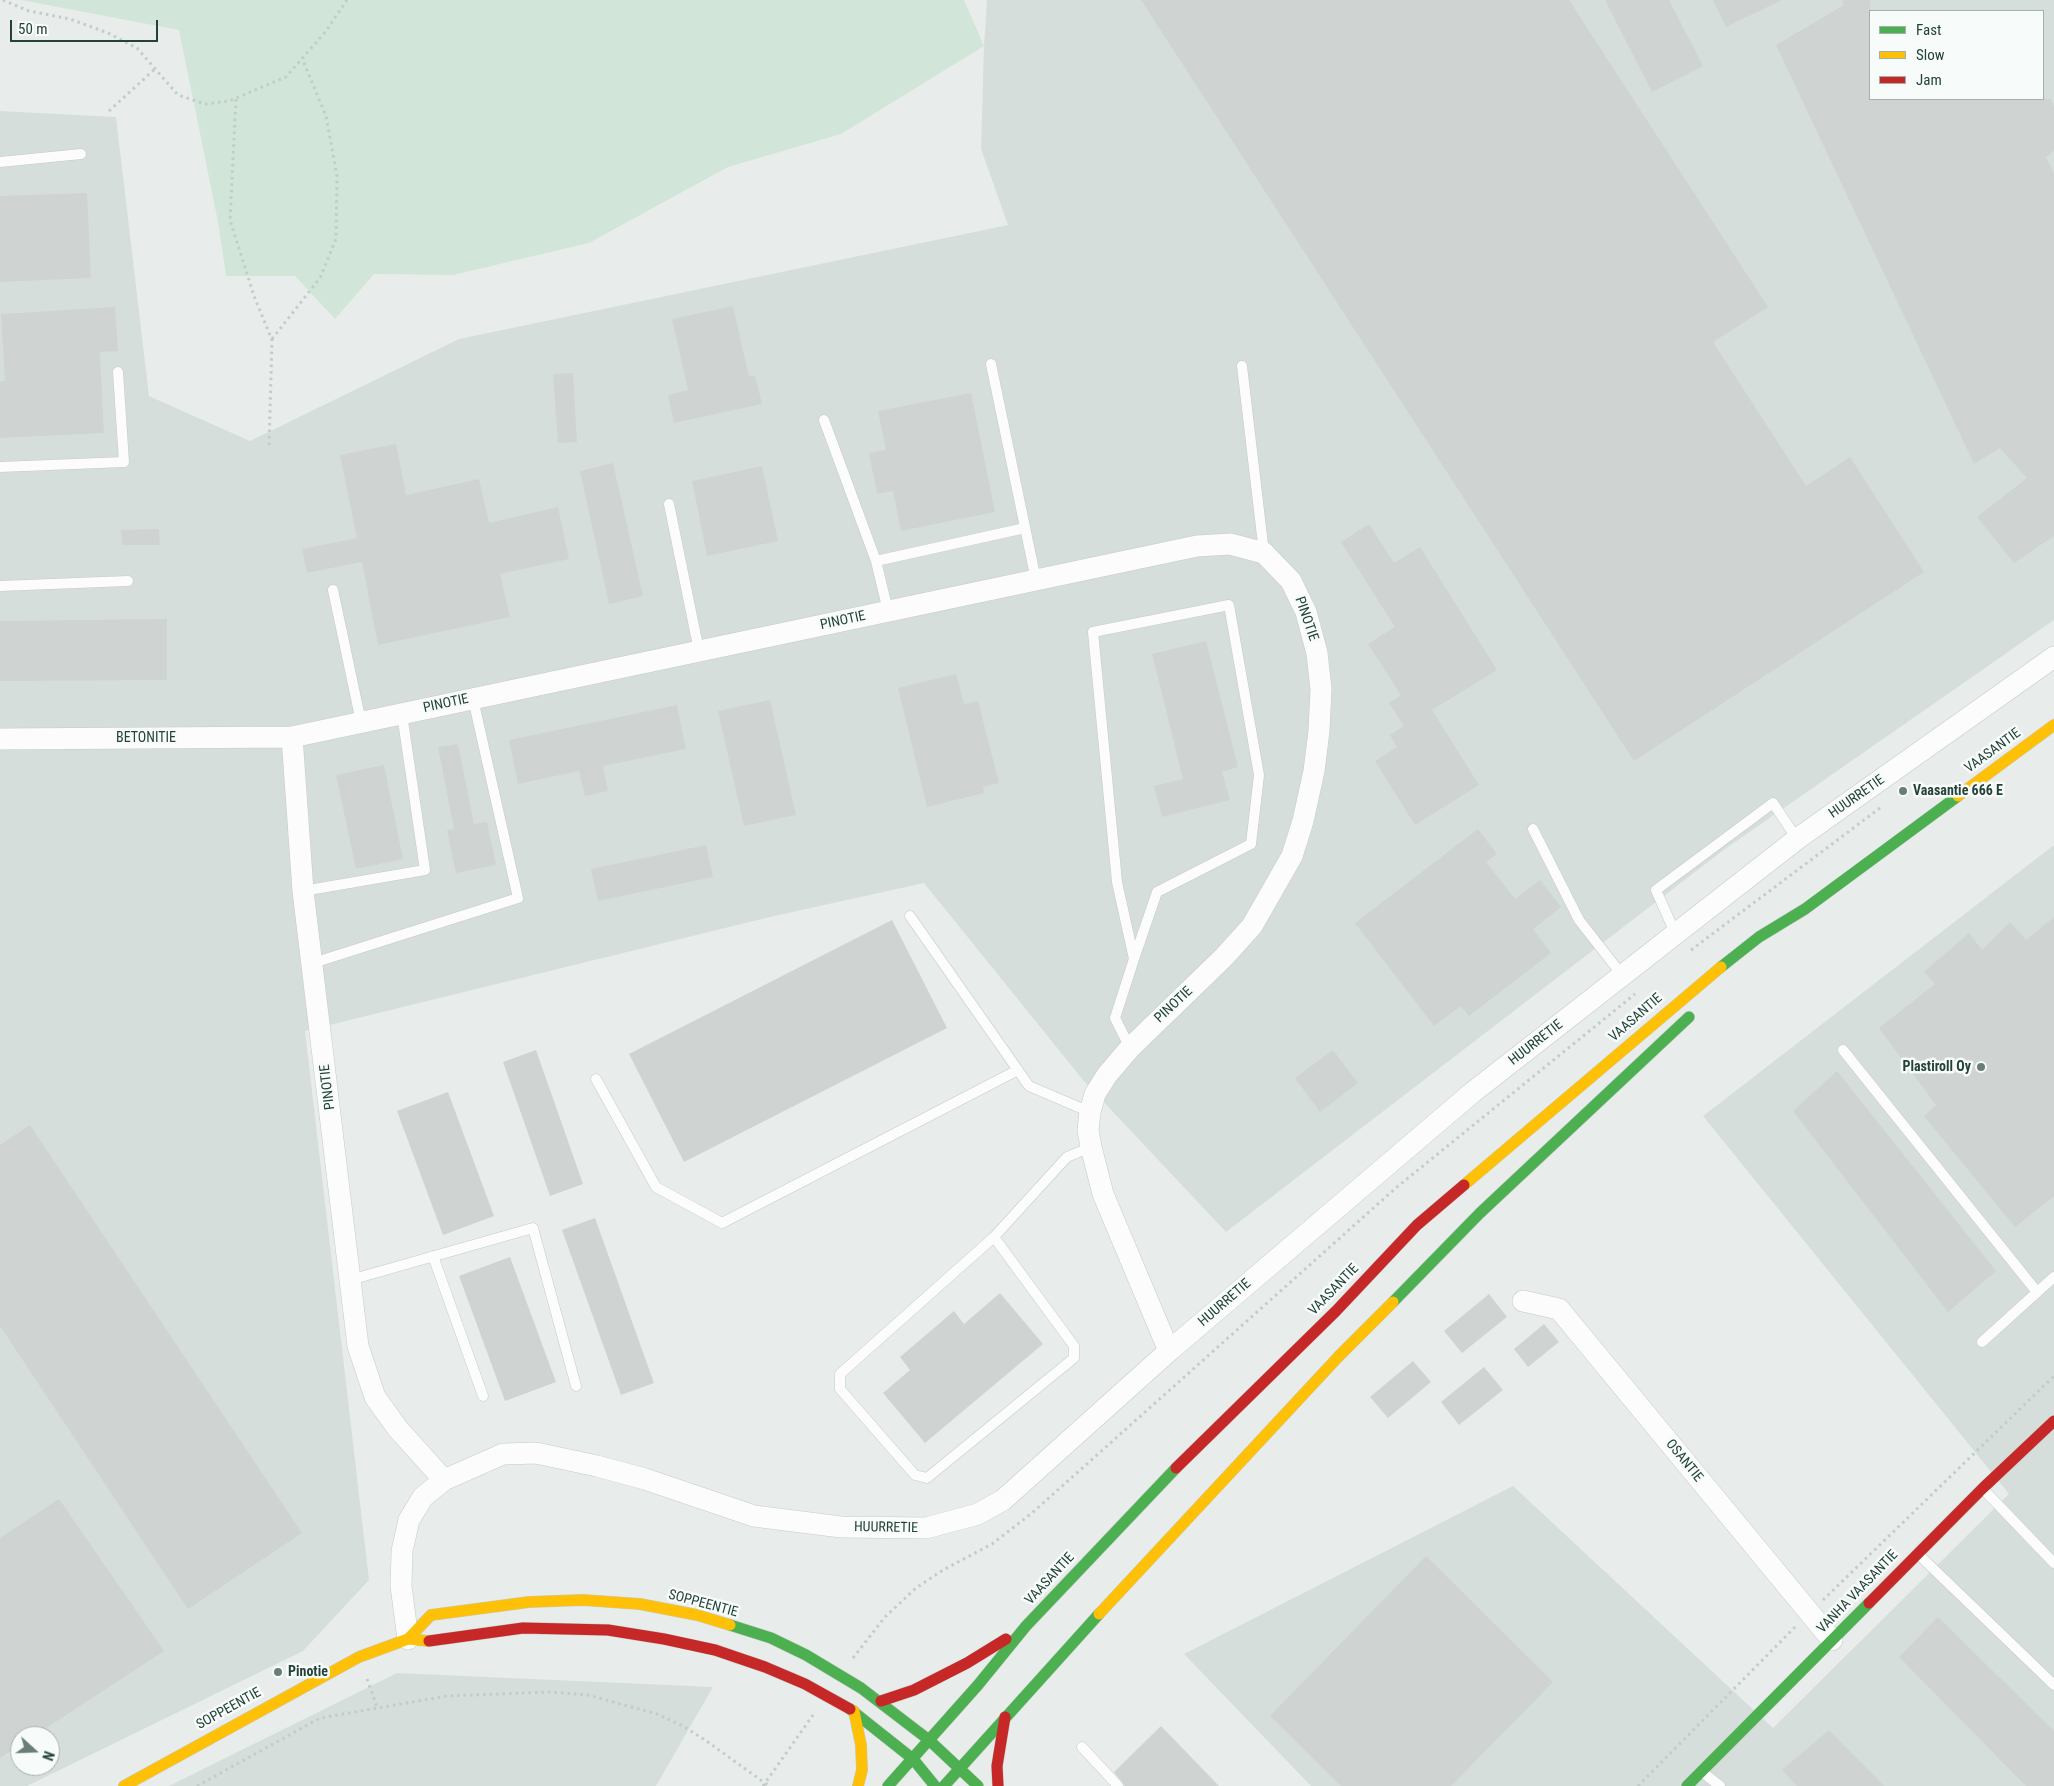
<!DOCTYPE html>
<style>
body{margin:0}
#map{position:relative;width:2054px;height:1786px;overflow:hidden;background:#e8edeb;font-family:"Roboto Condensed",sans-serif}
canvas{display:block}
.legend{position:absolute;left:1869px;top:10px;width:175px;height:90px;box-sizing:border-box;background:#f7fbf9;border:1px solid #a3b1ad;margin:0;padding:6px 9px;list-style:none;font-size:15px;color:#24423a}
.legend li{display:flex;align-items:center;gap:10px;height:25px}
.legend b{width:25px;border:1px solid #a3b1ad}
.north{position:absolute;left:10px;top:1726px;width:50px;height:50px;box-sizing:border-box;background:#f7fbf9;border:1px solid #a3b1ad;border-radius:50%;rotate:110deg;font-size:14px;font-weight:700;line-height:20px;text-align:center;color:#24423a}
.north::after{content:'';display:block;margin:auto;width:18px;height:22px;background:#697e78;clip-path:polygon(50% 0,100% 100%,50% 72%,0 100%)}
.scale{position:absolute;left:10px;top:20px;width:148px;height:22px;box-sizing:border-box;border:2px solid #24423a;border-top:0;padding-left:6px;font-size:15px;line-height:18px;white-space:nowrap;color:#24423a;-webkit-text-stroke:4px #f7fbf9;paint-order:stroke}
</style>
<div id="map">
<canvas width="2054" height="1786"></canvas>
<ul class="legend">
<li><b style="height:6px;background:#4caf50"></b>Fast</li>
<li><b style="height:6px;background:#ffc107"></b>Slow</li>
<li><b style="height:6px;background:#c62828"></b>Jam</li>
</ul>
<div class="north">N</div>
<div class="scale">50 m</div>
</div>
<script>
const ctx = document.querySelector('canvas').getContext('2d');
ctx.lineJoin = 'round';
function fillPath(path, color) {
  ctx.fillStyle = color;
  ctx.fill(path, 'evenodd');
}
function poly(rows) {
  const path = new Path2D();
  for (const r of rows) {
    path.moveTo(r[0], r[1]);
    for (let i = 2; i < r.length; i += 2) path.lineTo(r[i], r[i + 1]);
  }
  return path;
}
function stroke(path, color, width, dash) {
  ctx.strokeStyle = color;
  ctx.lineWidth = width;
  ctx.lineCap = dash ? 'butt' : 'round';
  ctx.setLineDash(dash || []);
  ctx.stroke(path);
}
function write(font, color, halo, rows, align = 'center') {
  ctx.font = font + ' "Roboto Condensed",sans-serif';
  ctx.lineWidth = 5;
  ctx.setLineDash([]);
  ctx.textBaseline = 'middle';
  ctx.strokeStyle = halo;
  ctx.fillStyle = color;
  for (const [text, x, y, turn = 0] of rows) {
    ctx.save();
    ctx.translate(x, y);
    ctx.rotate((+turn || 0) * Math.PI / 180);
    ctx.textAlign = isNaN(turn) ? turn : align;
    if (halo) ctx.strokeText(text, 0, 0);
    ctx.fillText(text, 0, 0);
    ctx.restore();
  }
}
const built = poly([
 [987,0,2054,0,2054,620,1725,849,1226,1232,1083,1080,924,883,770,917,305,1031,369,1580,303,1651,27,1786,0,1786,0,111,116,117,149,396,250,441,459,339,1008,225,981,149,984,46],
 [1870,11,2043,11,2043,99,1870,99],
 [20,1736,50,1736,50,1766,20,1766],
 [2054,845,2054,1786,1311,1786,1184,1654,1513,1486,1773,1728,2009,1494,1703,1116],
 [397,1673,713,1687,656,1786,169,1786]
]);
const green = poly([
 [21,0,964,0,984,46,841,134,728,167,589,243,453,275,374,274,335,319,295,276,226,276,218,222,179,30]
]);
const building = poly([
 [1141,0,1569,0,1768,307,1713,342,1806,486,1850,457,1924,572,1634,761],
 [1605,0,1669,0,1703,66,1652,92],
 [1713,0,1782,0,1726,27],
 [1842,0,1870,0,1870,99,2051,99,2054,106,2054,151,2046,157,2054,173,2054,536,2014,563,1977,517,2027,478,2000,448,1974,464,1776,45,1844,5],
 [87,193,91,278,0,282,0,196],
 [733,306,749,377,755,375,762,404,674,423,668,395,688,390,672,319],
 [115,307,118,351,100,352,104,433,0,438,0,381,5,381,1,314],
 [573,373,577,442,558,443,553,374],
 [971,393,995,512,901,531,893,491,877,494,869,453,886,450,878,411],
 [396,444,406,495,479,479,489,523,558,507,569,559,500,574,510,617,378,645,362,562,307,573,302,549,357,538,340,455],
 [613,463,643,596,609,604,580,471],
 [762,466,778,541,707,556,692,481],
 [1369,524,1394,563,1420,547,1497,670,1432,710,1479,785,1415,825,1375,761,1397,747,1390,735,1404,726,1389,703,1401,695,1368,644,1395,627,1341,542],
 [159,529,160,545,122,545,121,530],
 [167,619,167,680,0,681,0,621],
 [1206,641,1238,767,1222,772,1230,800,1162,817,1154,786,1183,779,1152,654],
 [956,674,964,704,978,701,999,783,983,787,984,793,927,807,898,688],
 [770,700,796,815,744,826,718,711],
 [677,705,686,749,603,766,608,791,585,796,579,771,518,784,509,740],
 [458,744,474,824,487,822,496,865,456,873,447,830,454,829,438,747],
 [384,765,403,859,356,869,336,775],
 [1478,829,1497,854,1486,862,1515,899,1540,880,1561,907,1533,929,1551,953,1469,1016,1461,1006,1434,1026,1355,923],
 [706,845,713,877,598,901,591,869],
 [2054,917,2054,1196,2015,1227,1924,1116,1936,1105,1879,1028,1935,984,1924,972,1969,933,1982,950,2010,922,2026,940],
 [892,920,947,1028,684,1162,629,1054],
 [536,1050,583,1184,550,1196,503,1062],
 [1333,1050,1358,1083,1320,1112,1295,1078],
 [1837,1071,1996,1271,1948,1312,1793,1111],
 [448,1092,494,1216,443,1235,397,1111],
 [30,1125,302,1533,188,1609,0,1326,0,1145],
 [595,1218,654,1383,621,1395,562,1230],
 [510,1257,556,1382,505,1401,459,1276],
 [1000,1293,1043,1344,925,1443,883,1393,910,1370,900,1357,954,1311,964,1324],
 [1489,1294,1507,1317,1462,1353,1444,1331],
 [1544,1324,1559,1342,1528,1367,1514,1349],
 [1413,1361,1431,1382,1388,1418,1370,1397],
 [1484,1367,1503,1390,1459,1425,1441,1402],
 [59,1499,164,1651,34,1736,20,1736,20,1745,0,1758,0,1538],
 [1426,1556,1553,1682,1451,1786,1341,1786,1270,1716],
 [1938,1617,2054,1731,2054,1786,2026,1786,1899,1657],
 [1161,1726,1219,1786,1125,1786,1114,1772],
 [1829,1730,1884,1786,1797,1786,1782,1770]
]);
const path = poly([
 [3,0,29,11,70,19,108,33,137,48,178,95,205,104,229,101,286,77,326,31,347,0],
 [236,99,230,220,254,296,272,340,269,447],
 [109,111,156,68],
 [272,339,320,278,336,239,337,176,326,116,302,58],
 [1691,950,1880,808],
 [1823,1600,2054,1376],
 [853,1658,885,1617,916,1588,943,1570,992,1544,1032,1513,1397,1187,1635,994],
 [367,1679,377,1707],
 [197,1786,320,1718,447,1696,550,1692,588,1695,657,1714,683,1726,705,1740,769,1786],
 [763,1786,813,1715],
 [1638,1786,1795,1627]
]);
const lane = poly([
 [0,162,81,154],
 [991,364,1036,580],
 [1242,366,1264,553],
 [824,420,876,561],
 [0,467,124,462,118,372],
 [669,504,699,651],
 [0,586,128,581],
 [333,590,361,722],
 [888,611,876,561,1025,528],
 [1533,829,1579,920,1622,975],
 [303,891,425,870,402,714],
 [910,916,1029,1086,1090,1112],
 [1675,933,1656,890,1773,803,1797,839],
 [313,963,518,898,473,699],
 [1130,1048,1115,1018,1134,959,1157,892,1251,844,1259,775,1229,605,1093,632,1117,882,1134,959],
 [1843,1050,2037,1292],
 [596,1079,656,1187,722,1223,1018,1070],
 [994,1237,1074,1346,1074,1358,927,1478,915,1475,840,1389,840,1374,994,1237,1067,1157,1091,1147],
 [433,1256,483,1396],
 [350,1280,533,1228,576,1386],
 [1982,1342,2054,1277],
 [1983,1489,2054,1563],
 [1918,1554,2054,1685],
 [1082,1747,1118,1786],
 [1702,1772,1720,1786]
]);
const street = poly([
 [0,739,292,737],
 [1523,1301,1559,1309,1832,1640],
 [444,1480,398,1429,375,1397,358,1346,303,891,292,737,1197,546,1230,544,1264,553,1291,581,1306,612,1317,653,1321,689,1319,731,1314,771,1303,821,1292,856,1252,926,1224,957,1130,1048,1107,1075,1095,1094,1090,1112,1088,1130,1091,1147,1103,1194,1169,1351],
 [408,1639,401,1586,402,1551,409,1520,423,1497,444,1480,503,1454,536,1453,597,1466,645,1479,754,1516,841,1527,926,1528,978,1514,1003,1500,1169,1351,1473,1092,1797,839,2054,657]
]);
const fast = poly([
 [1721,967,1759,937,1805,909,1958,796],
 [1393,1302,1480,1213,1689,1017],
 [730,1625,771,1638,806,1655,861,1688,929,1740,978,1786],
 [850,1709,913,1759,935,1786],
 [888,1786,978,1685,1026,1626,1176,1468],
 [944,1786,1099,1614],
 [1687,1786,1869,1603]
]);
const slow = poly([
 [1958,796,2054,725],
 [1464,1185,1721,967],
 [1099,1614,1339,1356,1393,1302],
 [408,1639,431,1615,529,1602,583,1600,640,1604,697,1615,730,1625],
 [854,1711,861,1745,862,1770,858,1786],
 [124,1786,359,1657,408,1639,429,1641]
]);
const jam = poly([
 [1176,1468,1336,1311,1417,1225,1464,1185],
 [1869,1603,1983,1488,2054,1421],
 [429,1641,523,1628,608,1630,664,1639,715,1650,765,1667,805,1684,850,1709],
 [881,1701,914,1690,967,1663,1006,1639],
 [998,1786,997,1766,1005,1717]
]);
const markers = [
 [1903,791,5,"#697e78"],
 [1981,1067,5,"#697e78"],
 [278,1672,5,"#697e78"]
];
const streetNames = [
 ["PINOTIE",1306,619,71],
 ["PINOTIE",843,621,-12],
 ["PINOTIE",446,704,-12],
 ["BETONITIE",146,738],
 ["VAASANTIE",1993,751,-36],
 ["HUURRETIE",1857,797,-35],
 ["PINOTIE",1174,1005,-43],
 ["VAASANTIE",1636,1018,-41],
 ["HUURRETIE",1536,1043,-38],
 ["PINOTIE",328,1087,-97],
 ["VAASANTIE",1334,1290,-46],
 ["HUURRETIE",1225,1303,-41],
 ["OSANTIE",1684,1461,51],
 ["HUURRETIE",886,1528,1],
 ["VAASANTIE",1050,1579,-47],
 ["VANHA VAASANTIE",1858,1592,-46],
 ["SOPPEENTIE",703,1604,15],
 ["SOPPEENTIE",229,1709,-29]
];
const poiNames = [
 ["Vaasantie 666 E",1913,791],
 ["Plastiroll Oy",1971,1067,"right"],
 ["Pinotie",288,1672]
];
fillPath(built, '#d6dedb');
fillPath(green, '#d1e6d8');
fillPath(building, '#cfd4d2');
stroke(lane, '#c5cac8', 11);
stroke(street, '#c5cac8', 22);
stroke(fast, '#c3cbc8', 12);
stroke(slow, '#c3cbc8', 12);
stroke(jam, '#c3cbc8', 12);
stroke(path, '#c3ccca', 3, [2.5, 4]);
stroke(lane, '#fcfcfc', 10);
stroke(street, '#fcfcfc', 21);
stroke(fast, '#4caf50', 11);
stroke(slow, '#ffc107', 11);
stroke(jam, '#c62828', 11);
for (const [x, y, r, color] of markers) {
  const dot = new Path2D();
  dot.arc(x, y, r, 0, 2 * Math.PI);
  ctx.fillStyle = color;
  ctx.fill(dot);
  stroke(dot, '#f7fbf9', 2);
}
write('14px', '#24423a', '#f7fbf9', streetNames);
write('bold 14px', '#24423a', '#f7fbf9', poiNames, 'left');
</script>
